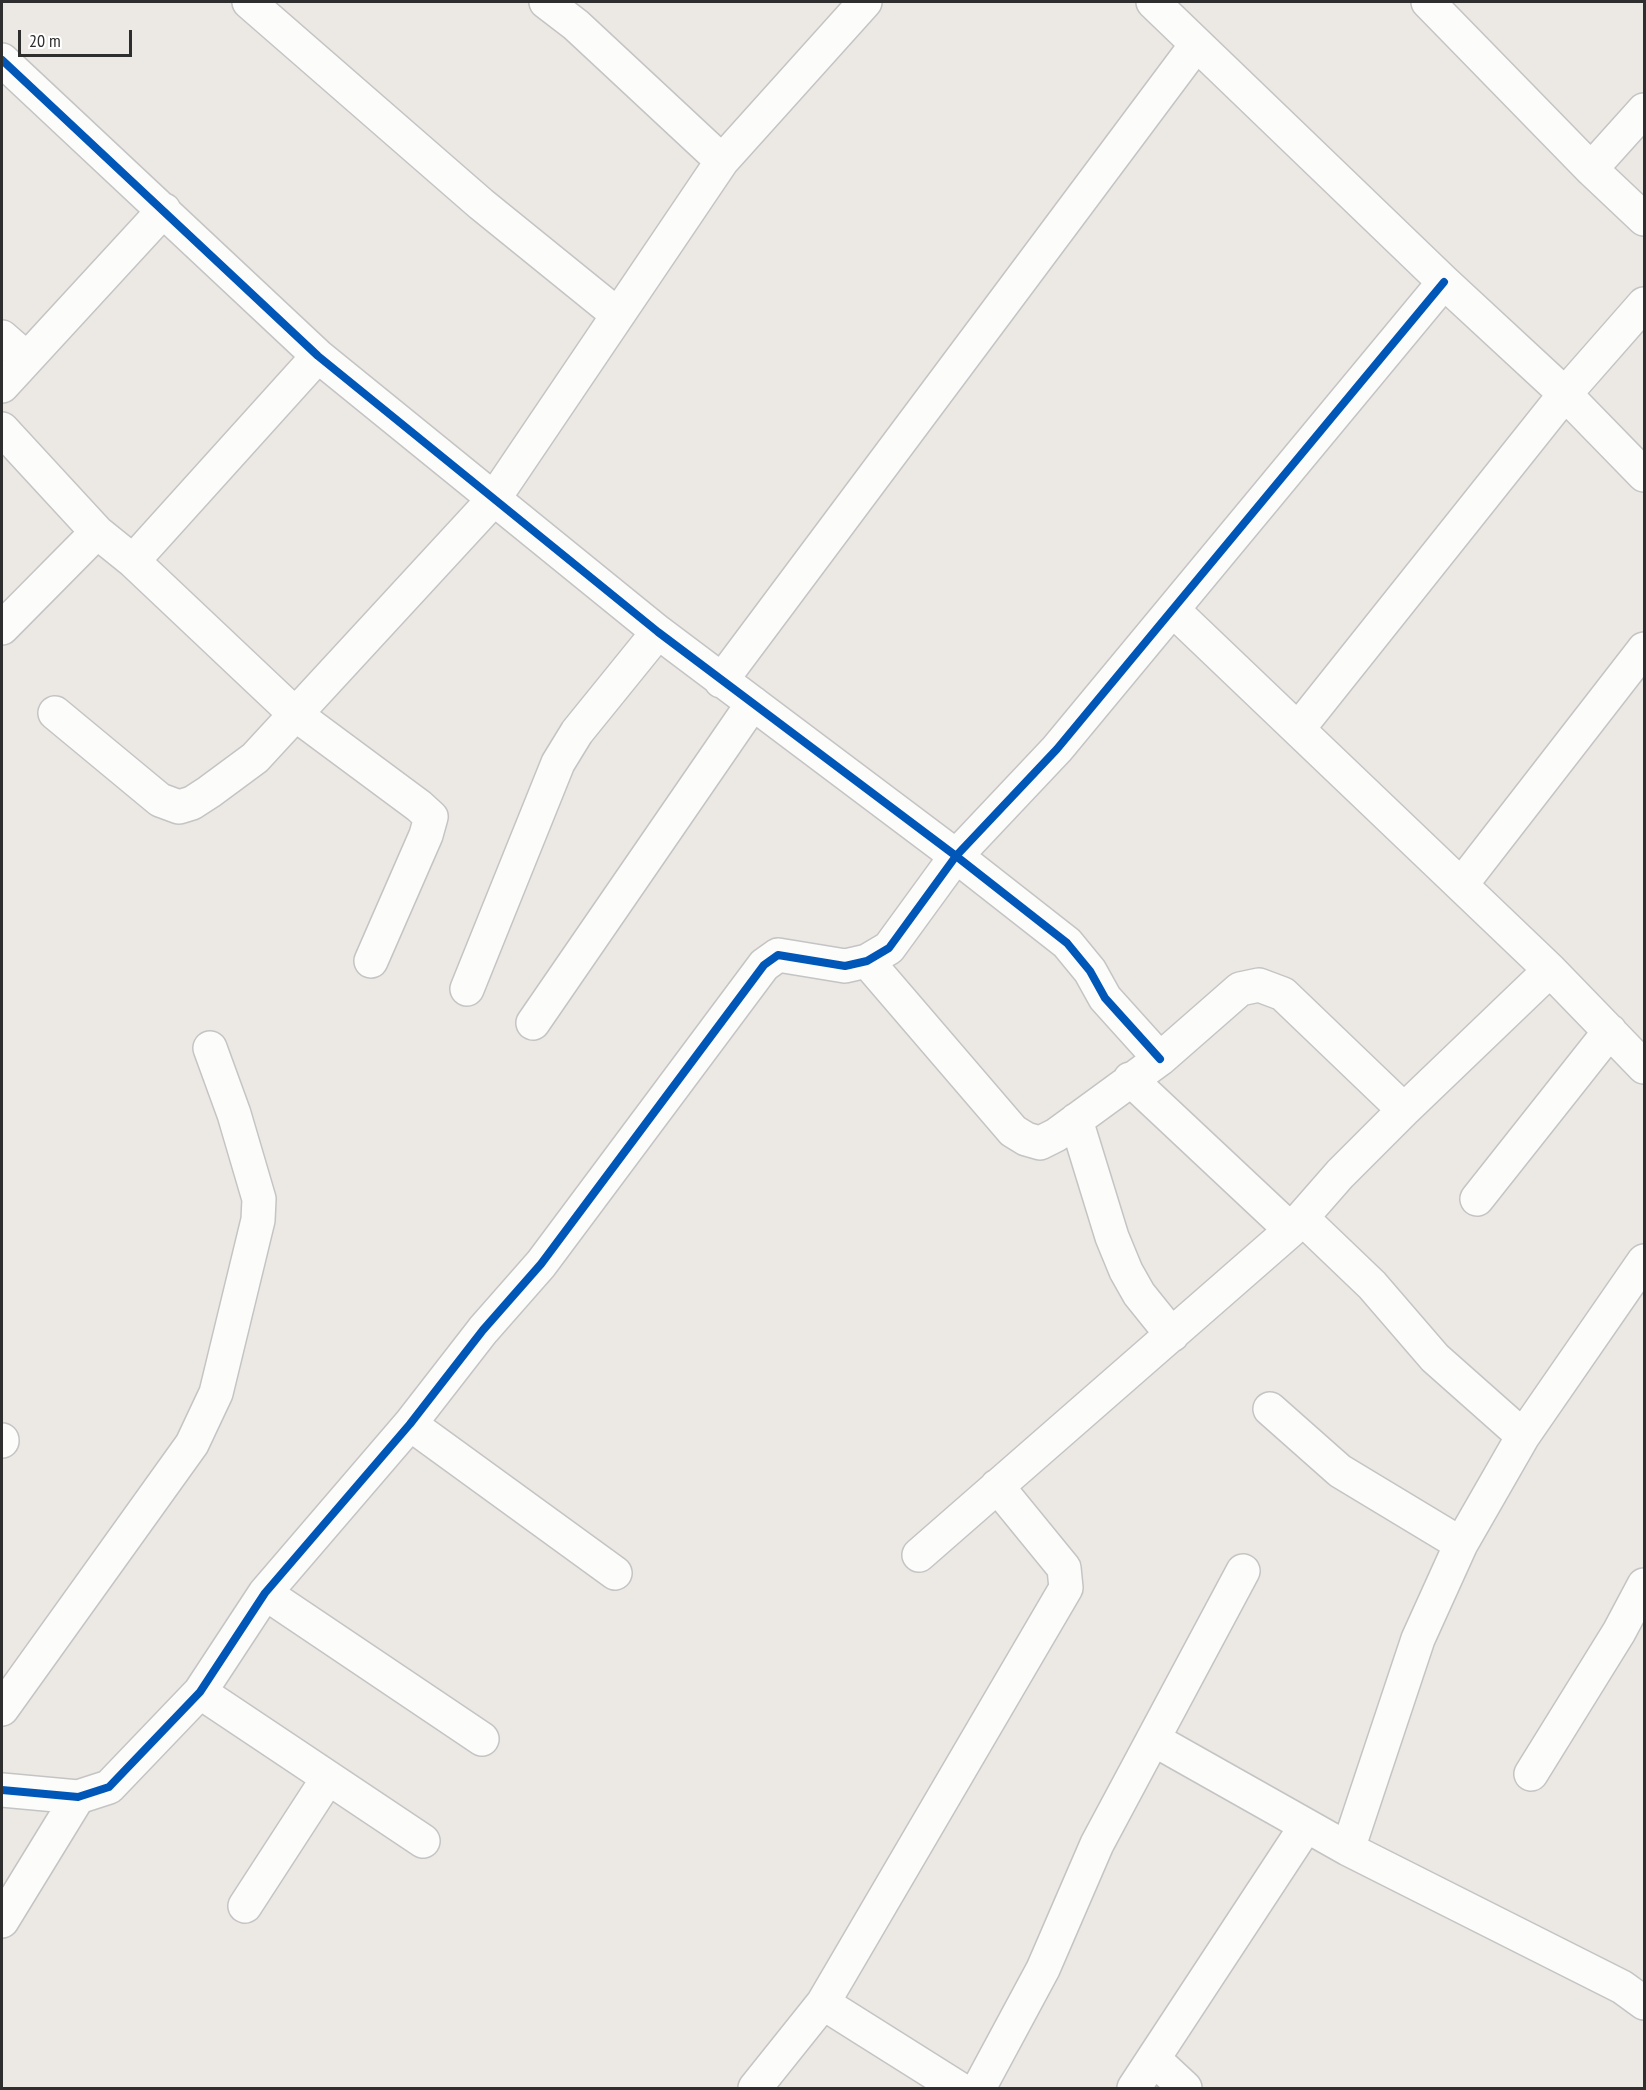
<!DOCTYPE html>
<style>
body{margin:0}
#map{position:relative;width:1646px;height:2090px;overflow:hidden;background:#ece8e4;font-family:"PT Sans Narrow",sans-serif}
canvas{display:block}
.frame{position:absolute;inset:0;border:3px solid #2e2e2e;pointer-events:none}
.scale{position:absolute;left:18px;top:30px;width:114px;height:27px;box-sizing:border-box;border:3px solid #2e2e2e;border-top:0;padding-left:8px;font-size:18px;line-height:21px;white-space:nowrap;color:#2e2e2e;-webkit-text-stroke:4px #fff;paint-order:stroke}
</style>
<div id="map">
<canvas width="1646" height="2090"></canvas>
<div class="frame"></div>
<div class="scale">20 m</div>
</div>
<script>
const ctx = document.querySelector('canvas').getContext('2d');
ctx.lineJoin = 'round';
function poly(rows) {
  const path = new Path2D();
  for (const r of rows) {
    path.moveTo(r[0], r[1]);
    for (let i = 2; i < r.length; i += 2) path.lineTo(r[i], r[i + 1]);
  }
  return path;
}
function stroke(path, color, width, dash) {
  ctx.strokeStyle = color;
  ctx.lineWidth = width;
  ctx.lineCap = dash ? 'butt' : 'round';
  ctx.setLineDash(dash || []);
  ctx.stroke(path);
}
const street = poly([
 [249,2,481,204,618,315],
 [546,2,576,25,722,161],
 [1153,2,1444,282,1565,394,1644,475],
 [1428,2,1591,169,1644,219],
 [2,60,318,356,658,632,956,856,1067,943,1090,971,1105,998,1160,1059],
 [1591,169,1644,110],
 [2,337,26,358],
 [2,386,164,210],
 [2,429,97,532,133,561,295,714,419,806,431,817,426,835,371,961],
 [133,561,318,356],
 [1173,610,1550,970,1644,1067],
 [2,628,97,532],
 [721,681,1196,45],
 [55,713,160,800,179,807,192,803,209,792,255,758,493,500,722,161,865,2],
 [1298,729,1565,394,1644,304],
 [1461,885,1644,649],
 [867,961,1013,1131,1026,1139,1040,1143,1056,1135,1160,1059,1240,989,1259,985,1283,994,1404,1110],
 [467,989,558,763,577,732,658,632],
 [533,1023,753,703],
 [1130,1079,1291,1230],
 [1076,1120,1112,1237,1126,1271,1139,1294,1172,1335],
 [1477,1199,1610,1031],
 [1302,1218,1372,1285,1435,1358,1523,1436],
 [1270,1409,1340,1471,1461,1544],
 [410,1424,615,1573],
 [2,1440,2,1441],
 [919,1555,1291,1230,1340,1174,1404,1110,1550,970],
 [265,1593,482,1739],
 [200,1692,423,1841],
 [2,1709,192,1444,216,1393,258,1220,259,1199,234,1114,210,1048],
 [1153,1739,1348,1849,1622,1987,1644,2003],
 [1531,1774,1619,1632,1644,1585],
 [2,1790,78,1797,109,1787,200,1692,265,1593,410,1424,483,1330,541,1264,764,965,778,955,845,966,867,961,889,948,956,856,1057,749,1444,282],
 [1348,1849,1418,1639,1461,1544,1523,1436,1644,1261],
 [245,1906,328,1778],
 [2,1921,78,1797],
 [823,2003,958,2088],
 [1155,2060,1185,2088],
 [755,2088,823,2003,1066,1588,1064,1568,997,1486],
 [979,2088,1043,1969,1097,1844,1243,1571],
 [1134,2088,1306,1826]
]);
const cycleway = poly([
 [2,60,318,356,658,632,956,856,1067,943,1090,971,1105,998,1160,1059],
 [2,1790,78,1797,109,1787,200,1692,265,1593,410,1424,483,1330,541,1264,764,965,778,955,845,966,867,961,889,948,956,856,1057,749,1444,282]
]);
stroke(street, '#c5c4c5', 36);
stroke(street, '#fcfcfb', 33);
stroke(cycleway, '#0057b8', 8);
</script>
